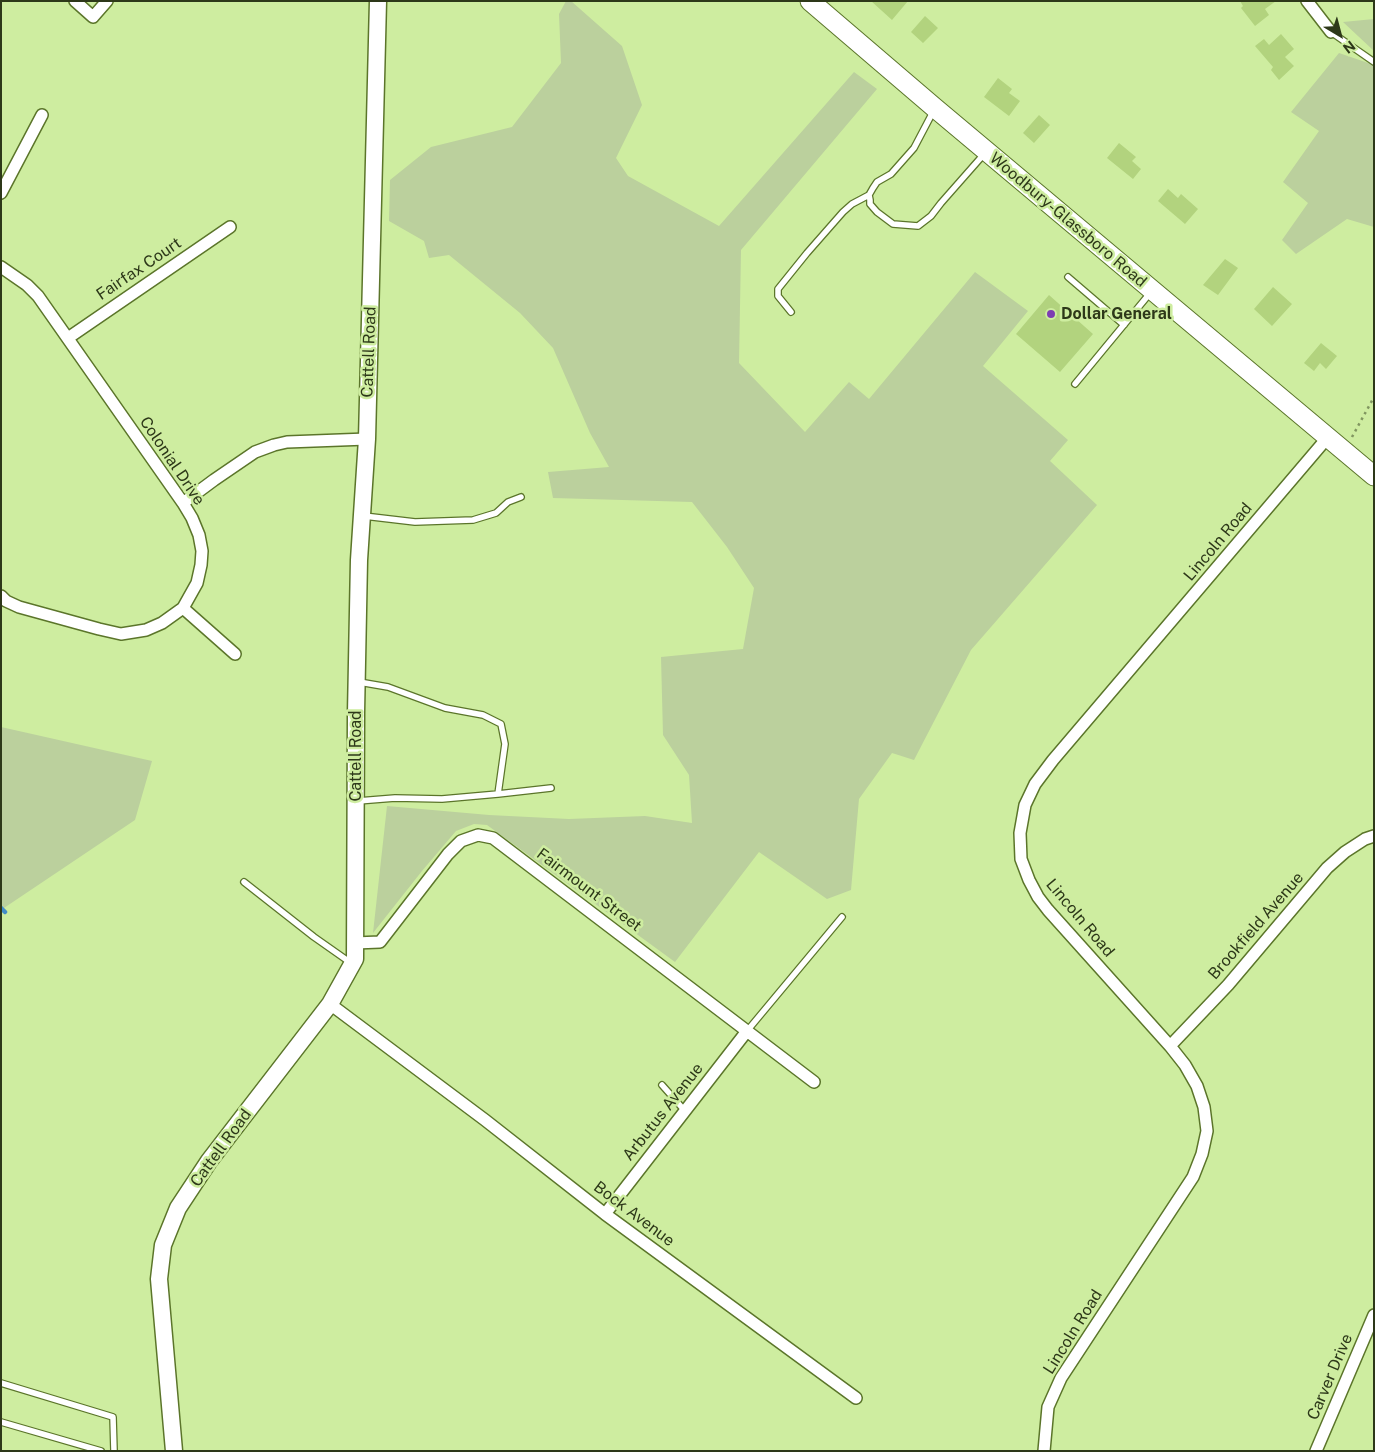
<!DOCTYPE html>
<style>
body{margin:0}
#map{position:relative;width:1375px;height:1452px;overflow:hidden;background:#ceeda0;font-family:"Public Sans",sans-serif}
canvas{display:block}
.frame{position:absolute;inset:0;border:2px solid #2d3819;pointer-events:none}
.north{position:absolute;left:1315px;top:10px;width:50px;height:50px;-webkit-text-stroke:4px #ceeda0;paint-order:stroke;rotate:143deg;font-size:14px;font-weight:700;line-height:20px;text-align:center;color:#2d3819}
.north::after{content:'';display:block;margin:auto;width:18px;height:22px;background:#2d3819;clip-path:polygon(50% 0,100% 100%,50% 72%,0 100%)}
</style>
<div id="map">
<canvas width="1375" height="1452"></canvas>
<div class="frame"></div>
<div class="north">N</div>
</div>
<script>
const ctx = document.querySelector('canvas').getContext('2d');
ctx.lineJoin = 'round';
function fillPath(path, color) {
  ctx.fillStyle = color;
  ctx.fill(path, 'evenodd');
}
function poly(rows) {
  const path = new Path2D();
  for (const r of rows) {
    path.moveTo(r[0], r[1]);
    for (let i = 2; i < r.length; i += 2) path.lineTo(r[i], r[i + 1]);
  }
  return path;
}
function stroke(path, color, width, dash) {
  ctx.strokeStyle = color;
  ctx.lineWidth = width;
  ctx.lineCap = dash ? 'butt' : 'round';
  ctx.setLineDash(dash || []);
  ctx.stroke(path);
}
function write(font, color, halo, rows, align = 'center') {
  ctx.font = font + ' "Public Sans",sans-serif';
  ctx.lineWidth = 5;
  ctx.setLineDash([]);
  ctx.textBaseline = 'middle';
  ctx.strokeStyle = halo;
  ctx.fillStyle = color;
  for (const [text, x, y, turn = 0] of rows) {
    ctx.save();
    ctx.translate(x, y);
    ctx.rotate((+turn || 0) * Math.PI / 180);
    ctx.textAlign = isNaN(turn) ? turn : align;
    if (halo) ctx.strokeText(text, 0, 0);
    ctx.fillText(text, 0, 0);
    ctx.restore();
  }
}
const green = poly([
 [566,1,571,1,622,46,642,105,616,158,628,176,719,226,854,72,877,89,741,250,739,363,805,432,849,382,869,399,975,272,1028,311,983,366,1068,440,1050,461,1097,505,971,650,914,760,892,753,859,799,851,890,827,899,759,852,675,962,487,825,474,824,456,831,422,871,373,933,387,806,489,815,569,819,645,816,692,823,689,775,663,735,661,657,743,649,754,588,727,547,692,502,553,498,548,472,609,467,590,433,553,348,520,313,449,255,429,258,424,241,389,221,390,180,431,147,512,127,561,63,559,14],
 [1374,19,1374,51,1343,22],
 [1339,53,1374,65,1374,227,1347,219,1296,254,1282,240,1308,203,1283,182,1319,131,1291,112],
 [1,727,152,761,135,820,1,910]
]);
const stream = poly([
 [1,908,5,912]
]);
const building = poly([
 [871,1,908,1,892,20],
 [1240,1,1276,1,1265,9,1269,15,1255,26,1241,8,1243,6],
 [925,16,938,28,923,43,911,32],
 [1281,34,1294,49,1285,57,1294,66,1279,80,1271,70,1273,67,1255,46,1264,39,1269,45],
 [998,78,1012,89,1009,93,1020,101,1009,116,984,97],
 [1039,115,1050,125,1034,143,1023,133],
 [1119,143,1136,157,1132,161,1141,169,1133,179,1107,158],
 [1168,189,1178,198,1181,194,1198,209,1185,224,1158,201],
 [1225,259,1238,268,1218,295,1203,285],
 [1273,287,1292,304,1272,326,1254,309],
 [1049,295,1093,334,1060,372,1016,334],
 [1321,343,1337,356,1326,369,1320,363,1314,371,1304,363]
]);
const path = poly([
 [1352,437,1374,397]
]);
const lane = poly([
 [1331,32,1374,62],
 [934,110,914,148,891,174,877,182,873,188,869,195,870,200,870,204,877,212,893,224,918,226,931,216,941,203,985,153],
 [1068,277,1124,325],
 [791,312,778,296,778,289,807,253,843,212,852,204,869,195],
 [1075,384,1151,292],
 [364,516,415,522,473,520,496,513,508,502,521,497],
 [359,682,388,687,445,708,483,715,501,724,505,744,498,794,551,788],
 [358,801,395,798,442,799,498,794],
 [244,882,314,937,351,963],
 [747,1031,842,917],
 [662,1085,685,1111],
 [1,1383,113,1417,114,1451],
 [1,1422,101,1451]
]);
const street = poly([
 [75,1,93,17,107,1],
 [1307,1,1331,32],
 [1,193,42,115],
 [1,267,27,285,38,296,183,503,192,518,199,535,202,551,201,565,197,583,183,608,162,623,146,630,121,634,99,629,19,607,6,601,1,596],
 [68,338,230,227],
 [183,503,214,480,255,452,274,445,287,442,367,439],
 [183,608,235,654],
 [355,943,380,942,448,854,461,841,478,835,493,838,814,1082],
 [330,1004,485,1120,605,1214,856,1398],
 [1170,1046,1228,985,1327,868,1345,852,1365,839,1374,836],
 [605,1214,747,1031],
 [1044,1451,1048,1407,1061,1378,1193,1177,1202,1154,1207,1131,1204,1107,1197,1086,1185,1065,1170,1046,1048,910,1038,897,1029,880,1021,859,1020,833,1025,805,1035,784,1053,760,1328,437],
 [1316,1451,1374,1315]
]);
const secondary = poly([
 [174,1451,159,1279,163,1245,178,1208,209,1161,330,1004,355,959,356,713,359,560,367,439,378,1]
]);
const primary = poly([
 [810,1,935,108,1374,476]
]);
const markers = [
 [1051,314,5,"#7d3db2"]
];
const streetNames = [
 ["Woodbury-Glassboro Road",1068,220,40],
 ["Fairfax Court",139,269,-34],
 ["Cattell Road",369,352,-88],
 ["Colonial Drive",172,461,56],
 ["Lincoln Road",1218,542,-50],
 ["Cattell Road",356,756,-90],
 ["Fairmount Street",589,890,37],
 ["Lincoln Road",1080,918,50],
 ["Brookfield Avenue",1256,926,-49],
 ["Arbutus Avenue",663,1112,-52],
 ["Cattell Road",221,1148,-54],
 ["Bock Avenue",634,1214,37],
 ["Lincoln Road",1073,1332,-58],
 ["Carver Drive",1330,1377,-67]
];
const poiNames = [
 ["Dollar General",1061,314]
];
fillPath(green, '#bbd09d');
stroke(stream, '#438cc8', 4.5);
fillPath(building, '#b2d37e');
stroke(lane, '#5b752a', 8);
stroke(street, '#5b752a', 14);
stroke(secondary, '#5b752a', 19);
stroke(primary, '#5b752a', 21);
stroke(path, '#80965f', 2.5, [2.5, 4]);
stroke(lane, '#fff', 5.5);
stroke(street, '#fff', 11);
stroke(secondary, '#fff', 16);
stroke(primary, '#fff', 19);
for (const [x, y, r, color] of markers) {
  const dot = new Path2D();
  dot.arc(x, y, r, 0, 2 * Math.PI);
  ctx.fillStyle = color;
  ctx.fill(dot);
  stroke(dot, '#ceeda0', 2);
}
write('16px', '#2d3819', '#ceeda0', streetNames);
write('bold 16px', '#2d3819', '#ceeda0', poiNames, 'left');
</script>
